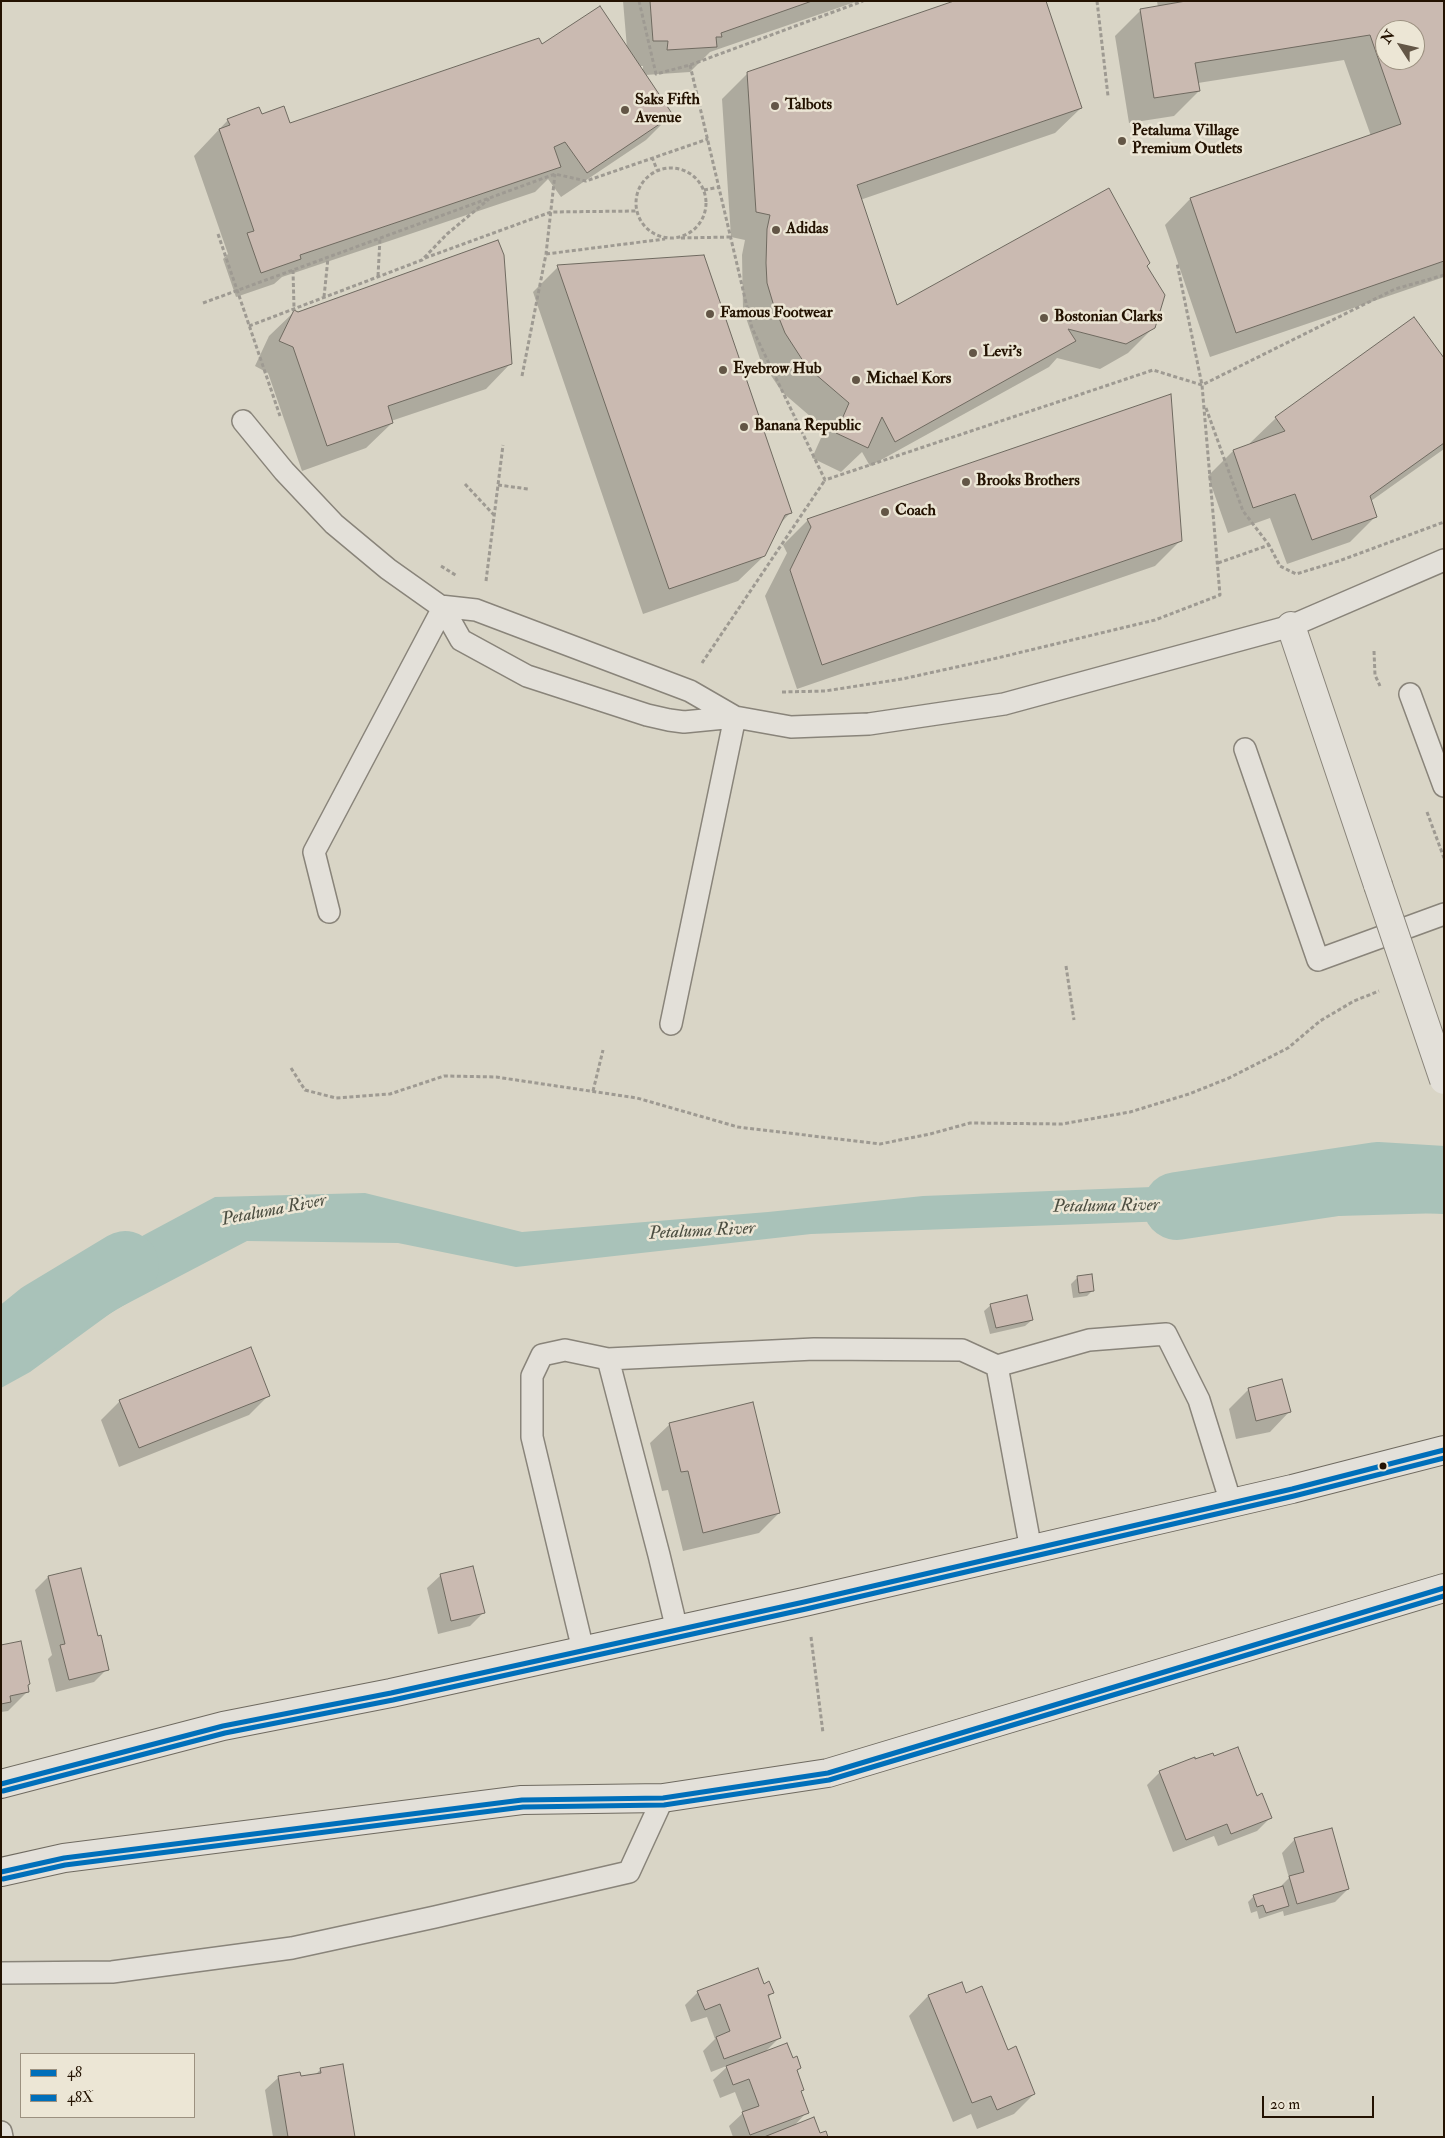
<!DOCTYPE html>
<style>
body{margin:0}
#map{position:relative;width:1445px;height:2138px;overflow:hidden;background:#d9d5c6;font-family:"IM FELL Double Pica",serif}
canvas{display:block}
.frame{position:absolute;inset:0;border:2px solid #231201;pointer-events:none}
.legend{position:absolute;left:20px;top:2053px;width:175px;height:65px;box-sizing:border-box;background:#ece6d5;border:1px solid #9c9180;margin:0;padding:6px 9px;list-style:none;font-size:15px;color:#231201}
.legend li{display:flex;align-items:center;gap:10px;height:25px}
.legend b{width:25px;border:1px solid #9c9180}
.north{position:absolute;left:1375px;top:20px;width:50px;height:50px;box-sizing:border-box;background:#ece6d5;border:1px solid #9c9180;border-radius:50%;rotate:305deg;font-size:14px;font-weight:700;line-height:20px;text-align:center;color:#231201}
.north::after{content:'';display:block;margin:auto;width:18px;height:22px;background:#635646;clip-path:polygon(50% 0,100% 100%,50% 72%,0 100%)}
.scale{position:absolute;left:1262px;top:2096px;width:112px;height:22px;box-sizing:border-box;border:2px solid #231201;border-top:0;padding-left:6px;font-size:15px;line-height:18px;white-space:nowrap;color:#231201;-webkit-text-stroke:4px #ece6d5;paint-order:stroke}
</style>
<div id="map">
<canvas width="1445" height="2138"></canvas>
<div class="frame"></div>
<ul class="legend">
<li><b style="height:6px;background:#006fba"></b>48</li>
<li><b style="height:6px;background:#006fba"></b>48X</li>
</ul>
<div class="north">N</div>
<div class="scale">20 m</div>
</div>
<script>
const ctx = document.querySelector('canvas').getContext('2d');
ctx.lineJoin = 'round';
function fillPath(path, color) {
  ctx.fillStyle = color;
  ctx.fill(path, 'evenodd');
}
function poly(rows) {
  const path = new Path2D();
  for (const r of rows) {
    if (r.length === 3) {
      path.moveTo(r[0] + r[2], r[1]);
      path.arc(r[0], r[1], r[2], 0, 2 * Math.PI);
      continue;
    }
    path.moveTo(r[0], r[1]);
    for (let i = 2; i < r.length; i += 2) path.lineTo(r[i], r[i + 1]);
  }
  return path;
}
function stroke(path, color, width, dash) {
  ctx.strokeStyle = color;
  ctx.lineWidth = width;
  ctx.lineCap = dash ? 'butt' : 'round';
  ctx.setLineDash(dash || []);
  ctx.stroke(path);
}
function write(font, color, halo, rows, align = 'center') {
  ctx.font = font + ' "IM FELL Double Pica",serif';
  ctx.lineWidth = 5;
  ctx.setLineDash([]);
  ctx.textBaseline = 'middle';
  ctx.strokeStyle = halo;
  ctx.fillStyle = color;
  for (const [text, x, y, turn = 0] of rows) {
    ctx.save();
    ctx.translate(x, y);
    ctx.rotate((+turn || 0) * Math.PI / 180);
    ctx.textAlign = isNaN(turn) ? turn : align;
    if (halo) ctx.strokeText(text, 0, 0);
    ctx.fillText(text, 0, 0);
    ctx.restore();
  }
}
const water = poly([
 [1444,1183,1444,1213,1197,1220,811,1234,516,1267,398,1243,247,1241,115,1310,30,1372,1,1388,1,1364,88,1265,215,1197,365,1193,522,1232,768,1212,923,1196,1152,1187,1360,1195]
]);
const shadow = poly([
 [623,1,858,1,710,52,690,72,645,75,671,115,646,140,561,197,548,179,535,192,282,277,274,284,236,297,223,259,228,254,194,156,228,120,261,116,289,125,541,46,627,48],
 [638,66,643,66,643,72],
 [1157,1,1444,1,1444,277,1210,357,1165,225,1190,199,1371,136,1344,60,1198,83,1199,91,1174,116,1129,123,1115,36,1140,11,1158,8],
 [1385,30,1415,30,1415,60,1385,60],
 [748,73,1081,108,1055,133,860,200,897,307,1146,266,1154,327,1128,353,1100,369,1057,358,1049,367,870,466,862,452,841,472,812,458,825,429,782,392,760,359,743,309,742,255,745,240,731,237,722,99],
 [558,267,791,512,779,525,764,556,738,581,643,614,533,292],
 [295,311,511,363,486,389,391,421,392,423,366,448,302,471,268,373,255,366,269,336],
 [1414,319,1444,361,1444,449,1371,501,1375,517,1350,542,1287,564,1270,518,1228,533,1208,476,1233,451,1251,445,1250,443,1276,418],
 [808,520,1181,540,1155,566,797,689,765,596,787,553,783,545],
 [1091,1276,1093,1290,1087,1296,1073,1298,1071,1284,1077,1278],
 [991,1305,1032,1320,1025,1326,990,1334,984,1311],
 [1249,1389,1289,1412,1270,1432,1236,1439,1229,1409],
 [268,1396,249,1415,119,1467,101,1420,120,1401],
 [670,1424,779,1513,759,1533,683,1551,668,1490,662,1491,650,1443],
 [441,1575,483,1613,470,1626,438,1634,427,1588],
 [48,1577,97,1637,107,1669,94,1682,56,1692,48,1659,52,1655,35,1590],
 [1,1647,28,1691,8,1711,1,1712],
 [1160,1772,1256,1797,1270,1818,1257,1831,1218,1846,1214,1836,1173,1852,1147,1785],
 [1295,1839,1348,1889,1335,1902,1284,1916,1283,1911,1259,1919,1257,1911,1251,1913,1248,1902,1254,1896,1279,1888,1289,1878,1282,1853],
 [961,1983,966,1994,1008,2052,1034,2094,1014,2114,977,2129,971,2114,953,2122,909,2016,928,1996],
 [763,1985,772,1993,768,1998,780,2037,764,2053,792,2060,800,2067,796,2071,803,2089,800,2092,807,2112,793,2127,827,2137,733,2137,729,2126,743,2113,735,2092,720,2098,713,2080,729,2065,711,2072,703,2051,715,2039,707,2017,691,2022,685,2005,698,1992],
 [321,2069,354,2137,273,2137,265,2090,279,2077,300,2077,315,2075]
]);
const river = poly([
 [1177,1206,1377,1176,1444,1180],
 [1,1348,42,1315,125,1265]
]);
const building = poly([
 [650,1,812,1,721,33,722,37,716,37,717,47,667,50,668,41,653,41,650,1],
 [954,1,1046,1,1082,108,857,185,897,305,1109,188,1150,263,1147,266,1165,295,1155,328,1126,344,1068,329,1076,341,895,442,882,417,868,448,836,433,849,403,807,367,785,333,773,303,767,283,766,263,767,229,770,215,756,212,747,72,954,1],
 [1186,1,1444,1,1444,261,1236,333,1190,198,1401,124,1370,35,1195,63,1200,91,1154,98,1140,9,1186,1],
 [1385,30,1415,30,1415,60,1385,60,1385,30],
 [600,6,673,115,587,173,565,142,554,147,561,167,300,255,301,259,261,273,247,233,254,231,219,129,230,125,227,119,259,107,262,114,284,106,290,123,539,38,542,44,600,6],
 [498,240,504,255,512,364,388,406,393,423,327,446,293,347,279,341,294,310,298,312,498,240],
 [704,255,792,513,785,515,765,556,669,589,557,265,704,255],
 [1414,317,1444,358,1444,443,1370,496,1377,517,1312,540,1295,494,1253,508,1233,450,1285,431,1275,417,1414,317],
 [1171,394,1182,541,822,665,790,570,811,527,807,519,1171,394],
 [1092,1274,1094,1291,1079,1293,1077,1276,1092,1274],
 [1027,1295,1033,1320,996,1328,990,1304,1027,1295],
 [251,1347,270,1396,139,1448,119,1400,251,1347],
 [1282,1379,1291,1412,1256,1421,1248,1388,1282,1379],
 [753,1402,780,1513,703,1533,688,1471,681,1472,669,1423,753,1402],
 [473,1566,485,1613,451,1621,440,1574,473,1566],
 [81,1568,98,1636,101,1635,109,1670,69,1680,60,1645,65,1644,48,1576,81,1568],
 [21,1641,30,1684,28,1685,29,1692,10,1696,11,1702,1,1704,1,1645,21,1641],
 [1238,1747,1257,1796,1262,1793,1272,1818,1231,1834,1227,1824,1186,1840,1159,1771,1195,1757,1195,1759,1213,1753,1214,1756,1238,1747],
 [1332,1828,1349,1889,1297,1904,1289,1876,1304,1872,1294,1838,1332,1828],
 [1283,1886,1289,1906,1266,1913,1263,1905,1257,1907,1253,1895,1283,1886],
 [758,1968,764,1984,769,1981,774,1993,768,1995,781,2038,724,2059,716,2037,730,2031,720,2004,705,2010,697,1991,758,1968],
 [962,1982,966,1993,982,1986,1008,2050,1016,2046,1035,2094,997,2110,991,2096,972,2103,928,1995,962,1982],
 [787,2043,793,2058,797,2056,801,2068,797,2070,804,2090,801,2091,809,2113,750,2135,742,2112,759,2106,749,2079,733,2085,726,2066,787,2043],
 [343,2064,355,2137,288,2137,278,2076,300,2072,301,2076,321,2073,320,2068,343,2064],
 [814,2117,820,2133,826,2131,828,2137,764,2137,814,2117]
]);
const path = poly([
 [639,1,656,74,690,65,863,1],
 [1097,1,1108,96],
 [690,65,752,328,825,480,1153,370,1202,385,1395,289,1444,275],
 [652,157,657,170],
 [671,203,35],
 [704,190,720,187],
 [218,234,280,416],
 [681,238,731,237],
 [546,254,665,239],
 [425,258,551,212,636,211],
 [293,270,294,308],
 [378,276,380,238],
 [324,297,328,258],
 [203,303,555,174,586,181,708,139],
 [249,326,422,260,447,234,489,199],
 [522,376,546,254,555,174],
 [1206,408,1243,511,1269,545],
 [465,484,494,515],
 [498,485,528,489],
 [1218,563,1269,545,1280,566,1296,574,1339,561,1444,522],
 [441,566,457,576],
 [486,581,503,445],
 [1374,651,1375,675,1380,686],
 [702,663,825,480],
 [782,692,825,691,902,679,993,659,1155,620,1220,595,1202,385,1177,263],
 [1427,812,1444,858],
 [1066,966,1074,1020],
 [291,1068,305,1090,336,1098,390,1094,444,1076,496,1077,637,1098,738,1127,880,1144,930,1134,970,1123,1062,1124,1130,1112,1189,1094,1229,1078,1288,1048,1320,1021,1354,1001,1379,991],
 [593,1091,603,1050],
 [811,1637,823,1733]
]);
const lane = poly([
 [243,421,284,471,334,524,388,569,443,608,461,640,527,676,647,715,669,720,684,722,735,717,791,727,869,724,1004,704,1291,626,1444,560],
 [440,606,476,610,690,691,735,717],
 [1410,694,1444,786],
 [1245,749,1318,960,1444,914],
 [329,912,314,852,443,608],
 [671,1024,735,717],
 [608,1359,814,1349,962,1350,997,1366,1031,1550],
 [997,1366,1089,1340,1166,1334,1199,1400,1231,1503],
 [583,1650,532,1437,532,1376,542,1355,565,1350,608,1359,659,1555,677,1630],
 [1,1973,112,1972,292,1948,435,1917,629,1872,663,1798],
 [1,2132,2,2137]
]);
const street = poly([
 [1291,626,1378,885]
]);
const secondary = poly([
 [1,1784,223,1726,391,1693,804,1602,1292,1489,1444,1450],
 [1,1872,64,1858,522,1800,663,1798,828,1773,1444,1588]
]);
const streetBridge = poly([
 [1378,885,1444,1080]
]);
const bus1 = poly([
 [1,1784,223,1726,391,1693,804,1602,1292,1489,1444,1450],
 [1,1872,64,1858,522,1800,663,1798,828,1773,1444,1588]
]);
const bus2 = poly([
 [3,1791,225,1733,393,1700,806,1609,1294,1496,1444,1458],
 [3,1879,65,1865,523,1807,664,1805,829,1780,1444,1596]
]);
const markers = [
 [775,106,5,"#635646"],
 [625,110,5,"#635646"],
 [1122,141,5,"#635646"],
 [776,230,5,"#635646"],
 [710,314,5,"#635646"],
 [1044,318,5,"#635646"],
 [973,353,5,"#635646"],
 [723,370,5,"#635646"],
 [856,380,5,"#635646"],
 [744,427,5,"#635646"],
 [966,482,5,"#635646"],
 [885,512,5,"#635646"],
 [1383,1466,4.5,"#231201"]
];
const poiNames = [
 ["Saks Fifth",635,101],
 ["Avenue",635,119],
 ["Talbots",785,106],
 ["Petaluma Village",1132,132],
 ["Premium Outlets",1132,150],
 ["Adidas",786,230],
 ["Famous Footwear",720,314],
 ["Bostonian Clarks",1054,318],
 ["Levi's",983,353],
 ["Eyebrow Hub",733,370],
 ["Michael Kors",866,380],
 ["Banana Republic",754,427],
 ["Brooks Brothers",976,482],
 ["Coach",895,512]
];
const waterNames = [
 ["Petaluma River",1106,1207,-1],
 ["Petaluma River",274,1211,-11],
 ["Petaluma River",702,1232,-3]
];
fillPath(water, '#a9c2b9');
fillPath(shadow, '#0003');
stroke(river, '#a9c2b9', 68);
fillPath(building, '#cabab1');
stroke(building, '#6f6a60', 1);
stroke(lane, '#89847a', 24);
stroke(street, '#89847a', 30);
stroke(secondary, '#6f6a60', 30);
stroke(path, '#9e9a92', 3, [4, 2.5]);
stroke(lane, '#e3e0d9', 21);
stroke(street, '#e3e0d9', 28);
stroke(secondary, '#e3e0d9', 28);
stroke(streetBridge, '#89847a', 30, []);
stroke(streetBridge, '#e3e0d9', 28);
stroke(bus1, '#006fba', 5);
stroke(bus2, '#006fba', 5);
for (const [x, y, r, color] of markers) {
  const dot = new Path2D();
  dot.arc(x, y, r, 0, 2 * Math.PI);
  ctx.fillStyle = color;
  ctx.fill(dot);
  stroke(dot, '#ece6d5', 2);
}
write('bold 16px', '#231201', '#ece6d5', poiNames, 'left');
write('italic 18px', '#4b4d40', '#ece6d5', waterNames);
</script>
